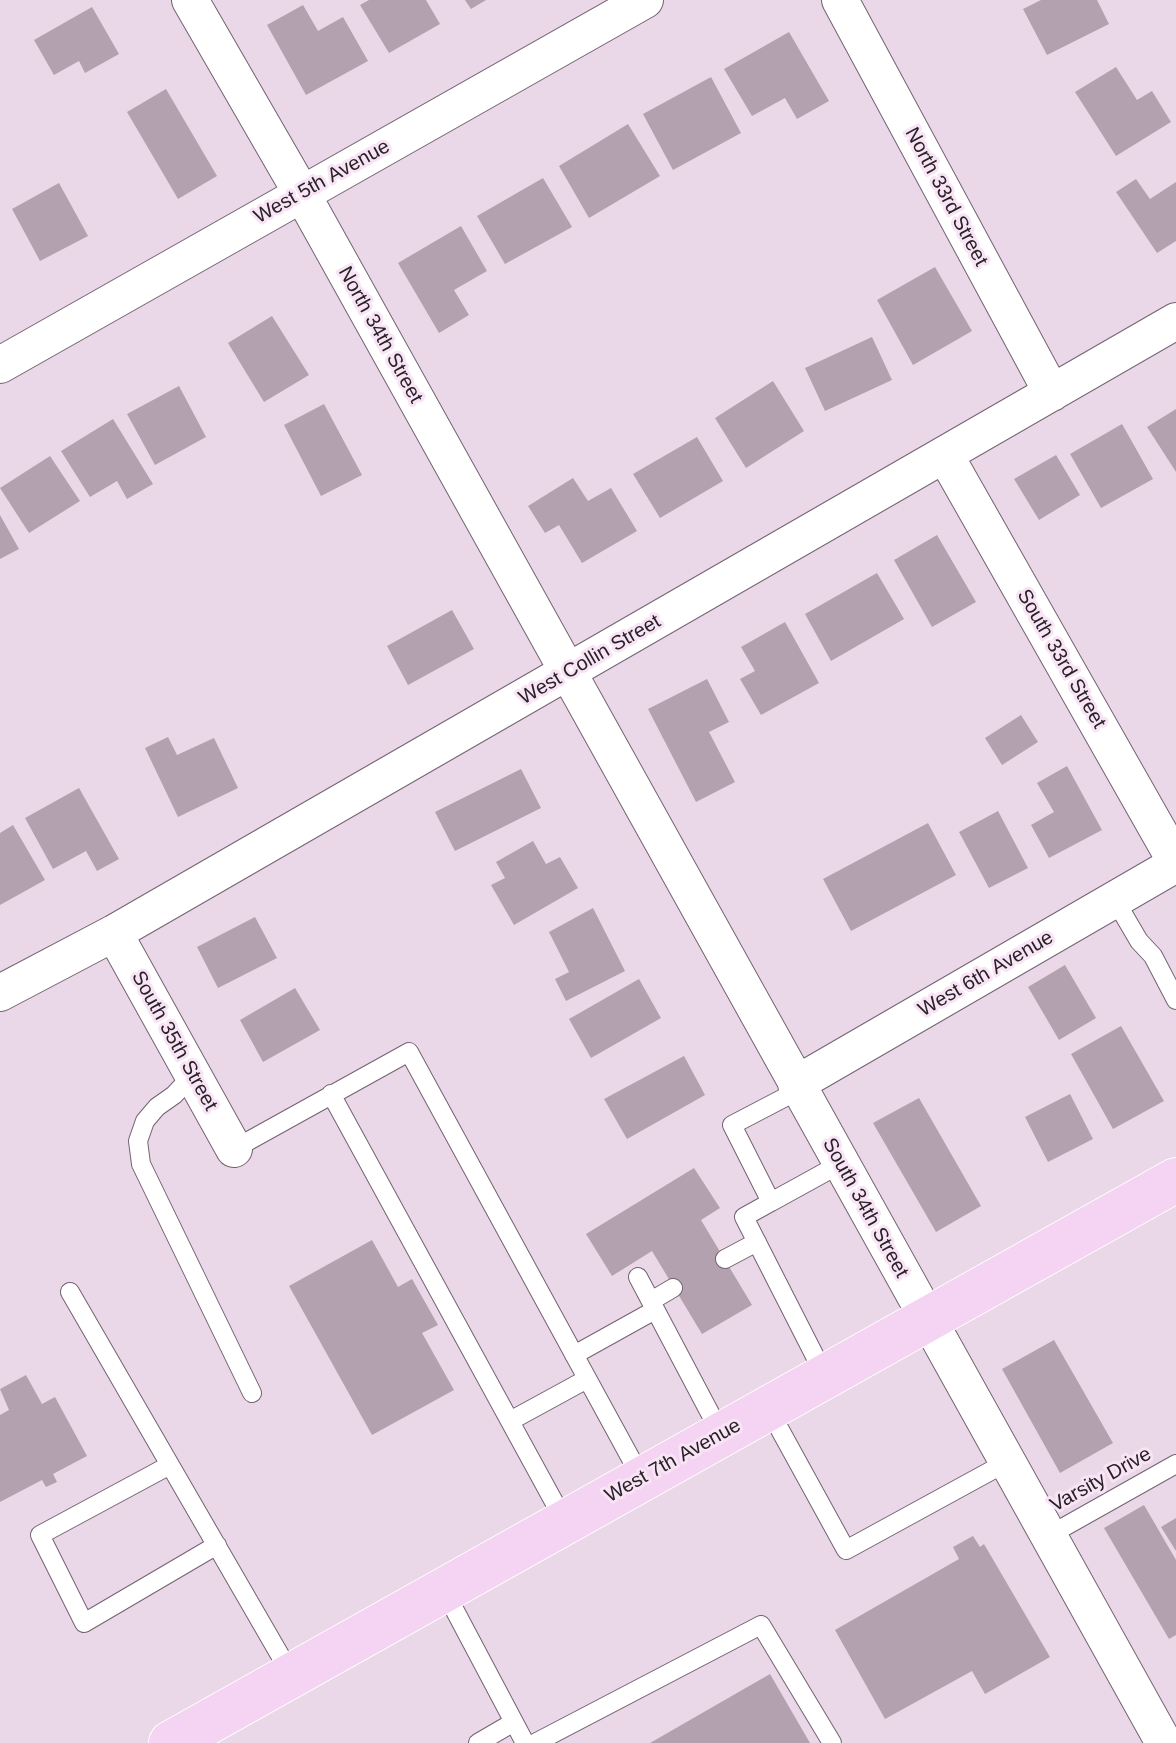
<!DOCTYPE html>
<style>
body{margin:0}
canvas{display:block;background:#ead7e8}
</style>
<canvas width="1176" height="1743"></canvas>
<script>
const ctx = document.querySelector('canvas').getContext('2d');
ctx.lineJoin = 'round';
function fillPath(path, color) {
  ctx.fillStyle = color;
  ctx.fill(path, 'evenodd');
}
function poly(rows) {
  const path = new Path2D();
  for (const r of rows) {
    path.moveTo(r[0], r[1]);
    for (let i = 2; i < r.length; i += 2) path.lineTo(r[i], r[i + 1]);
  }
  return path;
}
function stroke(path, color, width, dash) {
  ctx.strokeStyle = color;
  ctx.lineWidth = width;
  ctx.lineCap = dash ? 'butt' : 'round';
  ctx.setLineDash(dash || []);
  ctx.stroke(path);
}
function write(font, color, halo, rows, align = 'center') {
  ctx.font = font + ' Helvetica,sans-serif';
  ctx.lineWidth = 6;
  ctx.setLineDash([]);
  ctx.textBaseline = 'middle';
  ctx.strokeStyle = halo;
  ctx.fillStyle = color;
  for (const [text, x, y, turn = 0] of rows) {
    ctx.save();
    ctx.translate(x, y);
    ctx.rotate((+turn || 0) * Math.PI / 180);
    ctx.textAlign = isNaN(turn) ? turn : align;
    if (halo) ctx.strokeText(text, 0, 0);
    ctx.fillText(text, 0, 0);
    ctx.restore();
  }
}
const building = poly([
 [369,0,426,0,440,24,389,53,360,5],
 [465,0,486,0,471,9],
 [1041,0,1097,0,1109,24,1047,55,1023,9],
 [303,5,318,31,343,17,368,61,306,95,267,25],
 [92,7,119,54,85,73,79,61,54,75,34,40],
 [789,32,829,101,797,119,785,98,752,116,724,69],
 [1116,67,1137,100,1152,91,1171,122,1116,156,1075,92],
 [711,77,741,133,673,170,643,114],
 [166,89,217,176,178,199,127,112],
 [628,124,660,176,589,218,559,166],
 [543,178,572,227,505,264,477,216],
 [1136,179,1150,199,1176,182,1176,241,1157,253,1116,192],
 [59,183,88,236,40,261,12,209],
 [461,226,487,271,454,290,469,315,439,333,398,263],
 [935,267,972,331,913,365,877,300],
 [272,316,309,375,264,402,228,343],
 [872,337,892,380,825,411,805,368],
 [773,381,804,431,746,468,715,418],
 [179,386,206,437,155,465,127,414],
 [324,404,362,475,321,496,284,425],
 [1176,409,1176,472,1147,427],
 [113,419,153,484,127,499,117,481,90,497,61,451],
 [1122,424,1153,479,1101,508,1070,454],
 [697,437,723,481,660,518,633,474],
 [1056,455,1080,495,1039,520,1014,479],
 [50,456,80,501,29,533,0,488],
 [573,478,588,501,611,488,637,531,582,563,559,525,545,533,528,506],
 [0,515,19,549,0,559],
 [937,535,976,602,932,627,894,560],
 [877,573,904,619,831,661,805,614],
 [452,610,474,649,408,685,387,646],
 [785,622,819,683,761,715,740,679,755,671,741,647],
 [707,679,729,722,709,732,735,782,696,802,648,709],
 [1021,715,1038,742,1002,765,985,738],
 [168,737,177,755,214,738,238,788,178,817,145,748],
 [1067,766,1102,830,1049,858,1031,825,1054,812,1037,783],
 [521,769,541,808,455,851,435,812],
 [79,788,119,859,97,871,86,851,53,869,25,818],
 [998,811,1028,868,989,888,959,832],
 [928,823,956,875,851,931,823,879],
 [13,825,45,880,0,905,0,833],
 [533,841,546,864,560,857,578,888,514,925,491,885,505,878,496,862],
 [593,908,625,971,566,1001,555,979,569,972,549,932],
 [255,917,277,958,218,988,197,947],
 [1065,965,1096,1018,1059,1040,1028,987],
 [639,979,661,1018,591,1058,569,1019],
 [295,988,320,1030,263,1062,240,1020],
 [1121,1026,1164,1101,1113,1129,1071,1054],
 [684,1056,705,1095,627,1139,604,1099],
 [1070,1094,1093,1139,1048,1162,1025,1117],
 [919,1098,981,1206,936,1232,873,1123],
 [694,1168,720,1208,701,1220,752,1305,702,1334,652,1251,612,1276,586,1234],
 [372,1240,398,1287,412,1279,438,1325,422,1333,454,1390,372,1435,289,1286],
 [1054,1340,1113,1443,1060,1473,1002,1369],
 [26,1375,42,1404,55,1397,87,1456,53,1474,57,1482,46,1487,42,1480,0,1502,0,1415,9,1410,0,1389],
 [1144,1505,1176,1560,1176,1635,1169,1639,1104,1528],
 [1176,1518,1176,1551,1161,1527],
 [973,1536,980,1547,984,1544,1050,1657,985,1694,972,1671,885,1719,835,1630,959,1559,953,1547],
 [770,1674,810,1743,650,1743]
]);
const service = poly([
 [1115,900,1139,941,1153,956,1176,1000],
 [193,1075,174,1095,157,1107,145,1121,138,1141,141,1164,252,1393],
 [799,1090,732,1125,771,1202,840,1164],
 [331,1094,565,1522],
 [234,1149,409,1052,642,1479],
 [771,1202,744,1217,825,1376],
 [725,1259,757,1242],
 [638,1277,721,1434],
 [70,1292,292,1676],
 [651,1301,673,1288],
 [574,1355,655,1310],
 [768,1408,846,1550,1007,1462],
 [510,1421,587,1379],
 [170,1465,40,1535,84,1623,217,1545],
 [1048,1536,1176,1464],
 [444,1590,525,1743],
 [478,1743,514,1722],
 [535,1743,761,1625,832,1743]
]);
const minor = poly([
 [190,0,302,194,1164,1743],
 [840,0,1052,393],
 [0,365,645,0],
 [945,455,1176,862],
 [114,933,234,1149],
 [0,993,114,933,1176,321],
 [796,1084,1176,864]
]);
const primary = poly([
 [171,1743,1176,1180]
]);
const streetNames = [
 ["West 5th Avenue",322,182,-29],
 ["North 33rd Street",946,197,62],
 ["North 34th Street",380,335,61],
 ["South 33rd Street",1061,659,60],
 ["West Collin Street",590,660,-30],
 ["West 6th Avenue",986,974,-30],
 ["South 35th Street",174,1041,61],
 ["South 34th Street",865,1208,61],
 ["West 7th Avenue",673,1461,-29],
 ["Varsity Drive",1101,1480,-29]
];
fillPath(building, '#b3a1b0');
stroke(service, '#736371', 20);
stroke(minor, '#736371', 38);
stroke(primary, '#fff', 46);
stroke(service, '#fff', 18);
stroke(minor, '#fff', 36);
stroke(primary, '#f5d3f2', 44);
write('20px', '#282228', '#f8e4f5', streetNames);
</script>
